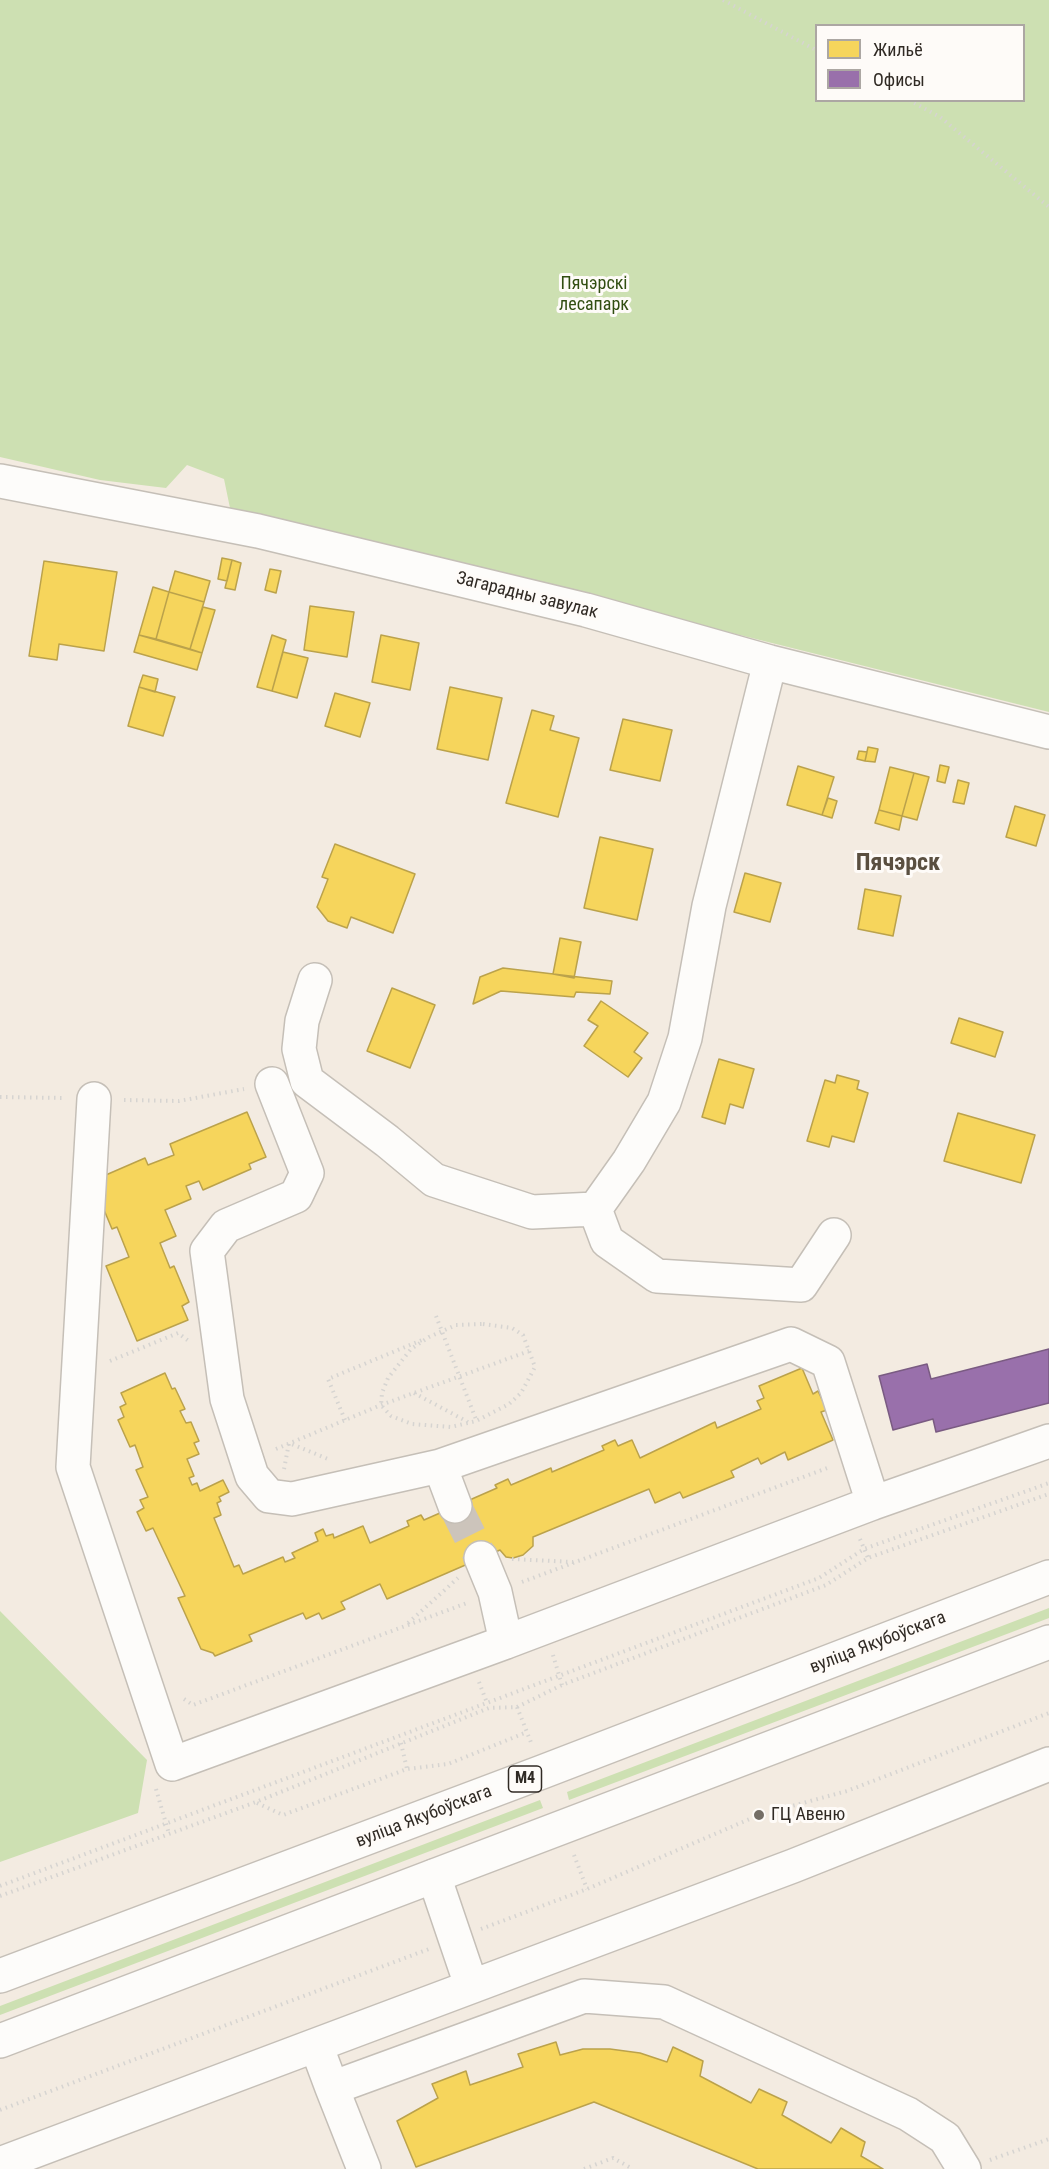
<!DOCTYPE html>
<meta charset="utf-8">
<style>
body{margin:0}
#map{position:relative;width:1049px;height:2169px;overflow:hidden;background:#f3ebe1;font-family:"Roboto Condensed",sans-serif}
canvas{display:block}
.legend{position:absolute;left:815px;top:24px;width:210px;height:78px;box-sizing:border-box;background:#fefbf8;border:2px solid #aca7a3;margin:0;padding:8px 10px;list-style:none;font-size:18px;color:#302a24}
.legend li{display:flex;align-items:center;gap:12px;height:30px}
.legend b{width:30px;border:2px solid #aca7a3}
</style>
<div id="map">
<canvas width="1049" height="2169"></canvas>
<ul class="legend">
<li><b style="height:16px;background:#f6d55c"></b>Жильё</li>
<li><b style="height:16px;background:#9970ab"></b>Офисы</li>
</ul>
</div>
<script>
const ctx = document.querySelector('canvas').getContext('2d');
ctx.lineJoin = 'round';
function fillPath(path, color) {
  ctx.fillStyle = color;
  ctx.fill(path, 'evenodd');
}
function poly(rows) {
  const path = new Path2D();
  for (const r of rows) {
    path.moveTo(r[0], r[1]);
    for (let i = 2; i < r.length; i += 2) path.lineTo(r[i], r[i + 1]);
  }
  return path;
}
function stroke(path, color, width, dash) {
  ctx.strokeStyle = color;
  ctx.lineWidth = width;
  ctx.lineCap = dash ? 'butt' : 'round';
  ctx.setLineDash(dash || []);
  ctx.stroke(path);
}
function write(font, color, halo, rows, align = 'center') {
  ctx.font = font + ' "Roboto Condensed",sans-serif';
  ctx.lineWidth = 6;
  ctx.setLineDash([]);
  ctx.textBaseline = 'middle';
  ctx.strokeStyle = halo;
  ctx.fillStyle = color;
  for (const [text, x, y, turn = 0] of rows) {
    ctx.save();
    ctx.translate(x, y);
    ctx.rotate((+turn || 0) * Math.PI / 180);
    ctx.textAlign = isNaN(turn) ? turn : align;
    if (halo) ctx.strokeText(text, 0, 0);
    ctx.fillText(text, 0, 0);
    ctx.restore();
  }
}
const green = poly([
 [0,0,1049,0,1049,712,230,508,224,479,187,465,166,488,100,480,0,457],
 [816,26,1024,26,1024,100,816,100],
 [1049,1608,1049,1618,569,1800,567,1792],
 [0,1611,147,1760,138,1813,0,1862],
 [540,1800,543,1808,0,2015,0,2006]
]);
const homes = poly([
 [222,558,232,560,227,581,218,579,222,558],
 [232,560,241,563,235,590,225,588,232,560],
 [44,561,117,572,104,651,59,644,57,660,29,656,44,561],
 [270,569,281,571,276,593,265,590,270,569],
 [175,571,210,581,204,602,169,592,175,571],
 [153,587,169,592,156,639,139,635,153,587],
 [169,592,204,602,190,649,156,639,169,592],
 [310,606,354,612,347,657,304,650,310,606],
 [203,607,215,610,202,653,190,649,203,607],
 [139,635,202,653,197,670,134,652,139,635],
 [272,635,286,640,272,691,257,687,272,635],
 [381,635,419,643,410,690,372,682,381,635],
 [283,652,308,658,297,698,272,691,283,652],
 [143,675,158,679,155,692,139,687,143,675],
 [139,687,175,697,163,736,128,726,139,687],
 [450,687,502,698,488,760,437,749,450,687],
 [335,693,370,703,360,737,325,726,335,693],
 [532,710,554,716,550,730,579,738,558,817,506,803,532,710],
 [623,719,672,730,660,781,610,770,623,719],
 [868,747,878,749,875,762,865,761,868,747],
 [859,751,867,752,865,761,857,759,859,751],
 [940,765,949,767,945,783,937,781,940,765],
 [798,766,834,777,822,815,787,805,798,766],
 [890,767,914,773,902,816,879,810,890,767],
 [914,773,929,777,917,820,902,816,914,773],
 [958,780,969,783,964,804,953,802,958,780],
 [828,798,837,801,832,818,822,815,828,798],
 [1015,806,1045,815,1036,846,1006,837,1015,806],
 [879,810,902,816,899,830,875,823,879,810],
 [600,837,653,849,637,920,584,908,600,837],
 [335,844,415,874,393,933,351,917,347,928,328,921,317,907,328,879,322,877,335,844],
 [745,873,781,883,770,922,734,912,745,873],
 [865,889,901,896,893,936,858,929,865,889],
 [560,938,581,942,574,978,553,974,560,938],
 [503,968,612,981,610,994,576,992,574,997,501,991,473,1004,480,977,503,968],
 [392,988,435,1005,410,1068,367,1051,392,988],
 [601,1001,648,1033,634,1052,642,1058,628,1077,584,1046,598,1026,588,1020,601,1001],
 [959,1018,1003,1032,995,1057,951,1043,959,1018],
 [719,1059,754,1069,743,1108,730,1104,725,1124,702,1117,719,1059],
 [837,1075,859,1081,857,1089,868,1093,854,1142,832,1136,829,1147,807,1141,825,1080,835,1083,837,1075],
 [247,1112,266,1157,249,1164,251,1169,203,1190,199,1181,186,1186,191,1199,165,1210,176,1236,160,1243,170,1268,174,1266,189,1302,182,1306,188,1320,137,1341,106,1266,129,1257,117,1227,112,1229,92,1181,145,1158,148,1165,174,1155,170,1144,247,1112],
 [958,1113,1035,1135,1021,1183,944,1161,958,1113],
 [802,1368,813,1394,818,1391,827,1410,821,1412,833,1440,788,1460,785,1452,761,1464,758,1458,731,1471,734,1477,683,1498,680,1492,655,1503,649,1489,533,1537,533,1546,523,1555,513,1558,506,1557,500,1550,387,1599,380,1584,341,1602,345,1609,322,1619,319,1613,306,1619,303,1613,249,1635,252,1641,215,1656,213,1653,201,1649,178,1598,185,1596,153,1528,146,1531,137,1512,144,1508,140,1500,148,1497,136,1470,143,1467,135,1445,130,1447,118,1420,124,1417,120,1407,126,1404,121,1393,165,1373,172,1389,175,1388,185,1409,180,1411,186,1423,191,1422,199,1441,194,1443,199,1454,187,1459,194,1476,189,1478,192,1485,197,1483,200,1491,223,1480,229,1492,219,1497,221,1501,217,1503,221,1515,214,1518,234,1567,239,1565,243,1574,283,1557,285,1562,295,1558,292,1553,318,1541,315,1533,323,1529,326,1536,333,1534,334,1538,363,1526,370,1543,409,1526,407,1521,421,1515,424,1520,497,1488,495,1485,508,1479,511,1485,551,1468,552,1472,604,1450,602,1446,615,1440,618,1446,632,1440,640,1458,715,1422,717,1428,761,1409,757,1401,764,1398,759,1386,802,1368],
 [556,2042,560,2055,583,2049,610,2049,640,2053,667,2062,673,2047,703,2061,700,2076,751,2103,759,2089,787,2102,782,2115,831,2143,841,2128,865,2142,861,2156,883,2169,758,2169,594,2102,416,2167,397,2121,438,2098,432,2084,466,2071,470,2085,523,2067,518,2054,556,2042]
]);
const offices = poly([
 [1049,1349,1049,1403,936,1432,933,1419,893,1430,879,1376,927,1364,931,1379,1049,1349]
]);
const minorTunnel = poly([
 [455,1506,481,1558]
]);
const path = poly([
 [723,0,816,50],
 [909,100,940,117,1049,207],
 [0,1097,65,1098],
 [124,1100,179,1101,244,1089],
 [436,1316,477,1422],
 [483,1324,512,1328,523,1335,535,1367,521,1393,509,1404,476,1421,451,1427,412,1424,391,1416,381,1405,382,1393,388,1378,411,1349,429,1337,456,1325,483,1324],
 [110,1361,178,1333,190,1342],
 [414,1393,468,1422],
 [345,1420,328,1379,422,1340],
 [276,1449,381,1405,529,1351],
 [284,1469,289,1443,328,1459],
 [860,1539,868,1558],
 [512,1559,573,1562],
 [522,1582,830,1467],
 [408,1623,458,1578],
 [553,1655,562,1685],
 [479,1682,487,1703],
 [184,1699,193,1705,467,1603],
 [517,1707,532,1745],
 [401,1743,407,1769],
 [156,1789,169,1834],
 [257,1803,283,1815,407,1769,448,1764,527,1732],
 [574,1855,587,1889],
 [0,1886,819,1578,864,1549,1049,1483],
 [0,1896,256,1802,489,1708,517,1707,562,1685,826,1585,868,1558,1049,1494],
 [481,1929,587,1889,759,1815,847,1791,1049,1713],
 [0,2110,429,1949],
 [990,2160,1049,2139],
 [584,2169,613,2158,633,2169]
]);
const minor = poly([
 [0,481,258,531,586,610,770,662,1049,732],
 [770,662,709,906,685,1038,664,1102,629,1161,595,1209,607,1241,657,1276,801,1285,834,1235],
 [315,980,302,1021,299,1049,307,1081,387,1141,434,1180,532,1212,595,1209],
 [272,1084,307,1173,296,1196,226,1226,207,1251,227,1399,252,1476,269,1496,292,1499,440,1466,791,1344,828,1362,873,1503],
 [94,1099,73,1467,172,1764,506,1642],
 [440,1466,455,1506],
 [481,1558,495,1592,506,1642,873,1503,1049,1441],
 [434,1876,471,1985],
 [316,2045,793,1866,1049,1764],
 [332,2088,364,2169],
 [0,2164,316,2045,332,2088,584,1996,664,2002,908,2114,945,2138,964,2169]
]);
const major = poly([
 [0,1976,542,1772,1049,1577],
 [0,2041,1049,1642]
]);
const markers = [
 [759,1815,6,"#746e66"]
];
const shields = [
 [525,1779,33]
];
const shieldNames = [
 ["М4",525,1779]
];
const parkNames = [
 ["Пячэрскі",594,284],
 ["лесапарк",594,305]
];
const streetNames = [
 ["Загарадны завулак",527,596,14],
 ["вуліца Якубоўскага",878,1643,-21],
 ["вуліца Якубоўскага",424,1817,-21]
];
const poiNames = [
 ["ГЦ Авеню",771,1815]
];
const districtNames = [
 ["Пячэрск",898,864]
];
fillPath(green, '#cde0b2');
fillPath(homes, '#f6d55c');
stroke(homes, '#bba24b', 1.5);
fillPath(offices, '#9970ab');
stroke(offices, '#7a5b82', 1.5);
stroke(minorTunnel, '#ccc4bb', 33, [33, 16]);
stroke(minor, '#c5bfb7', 36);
stroke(major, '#c5bfb7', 36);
stroke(path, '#d6d4d1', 4, [1.5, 4.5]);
stroke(minor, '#fdfcfa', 33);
stroke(major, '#fdfcfa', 33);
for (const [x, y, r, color] of markers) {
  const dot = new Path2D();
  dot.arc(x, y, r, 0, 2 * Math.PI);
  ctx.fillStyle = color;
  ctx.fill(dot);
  stroke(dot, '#fefbf8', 2);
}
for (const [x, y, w] of shields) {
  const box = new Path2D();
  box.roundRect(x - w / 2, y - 13, w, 26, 4.5);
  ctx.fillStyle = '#fefbf8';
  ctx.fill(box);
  stroke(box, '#302a24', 1.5);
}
write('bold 16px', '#302a24', null, shieldNames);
write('18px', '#314e11', '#fefbf8', parkNames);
write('18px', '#302a24', '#fefbf8', streetNames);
write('18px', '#302a24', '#fefbf8', poiNames, 'left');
write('bold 24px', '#5a4f40', '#fefbf8', districtNames);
</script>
